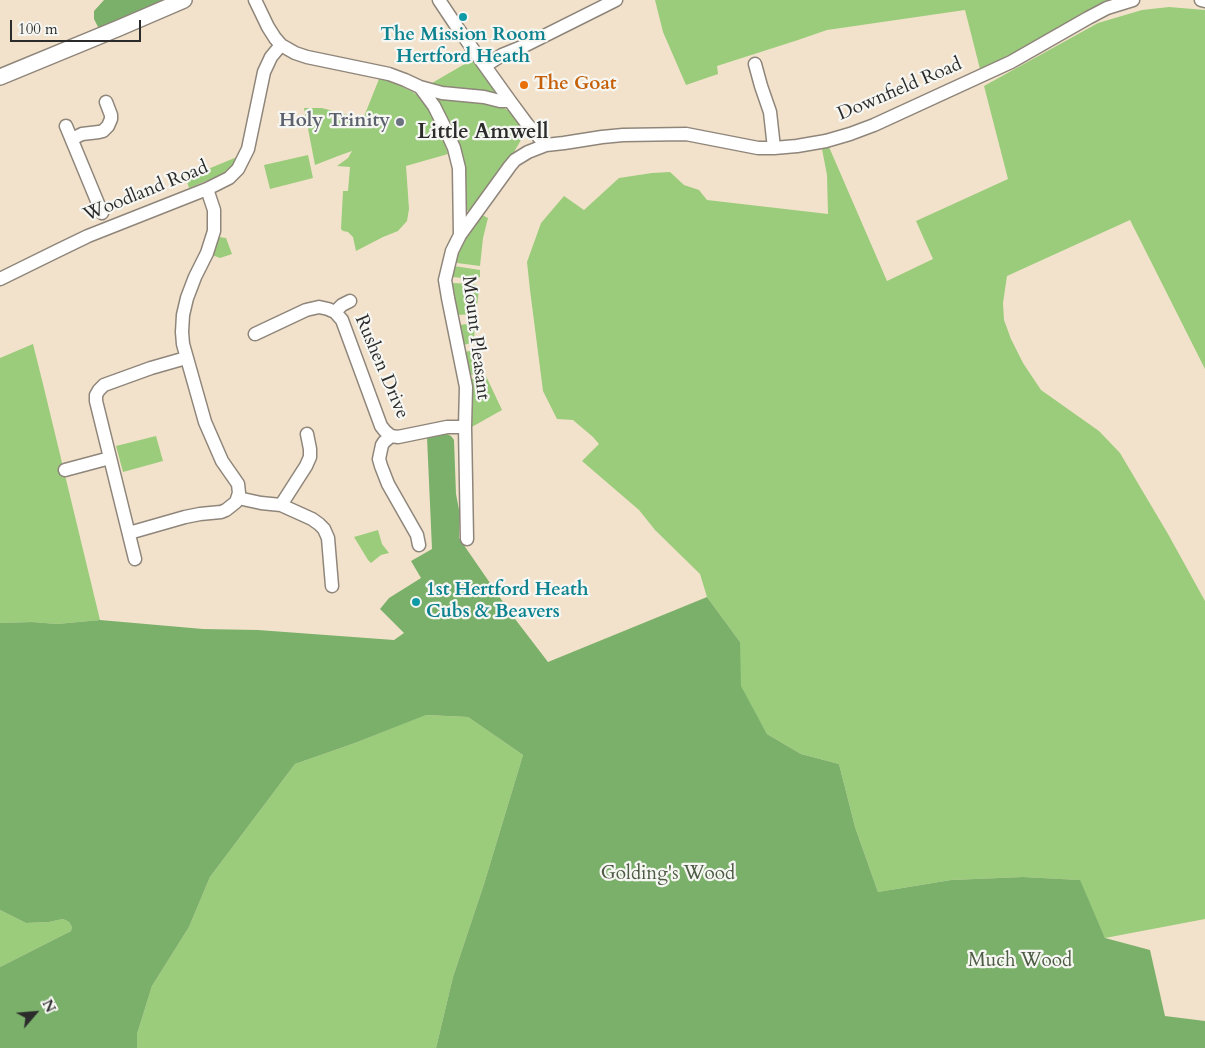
<!DOCTYPE html>
<style>
body{margin:0}
#map{position:relative;width:1205px;height:1048px;overflow:hidden;background:#f3e2cb;font-family:Cardo,serif}
canvas{display:block}
.north{position:absolute;left:10px;top:988px;width:50px;height:50px;-webkit-text-stroke:4px #f6f6f2;paint-order:stroke;rotate:63deg;font-size:14px;font-weight:700;line-height:20px;text-align:center;color:#2b2b2b}
.north::after{content:'';display:block;margin:auto;width:18px;height:22px;background:#2b2b2b;clip-path:polygon(50% 0,100% 100%,50% 72%,0 100%)}
.scale{position:absolute;left:10px;top:20px;width:131px;height:22px;box-sizing:border-box;border:2px solid #2b2b2b;border-top:0;padding-left:6px;font-size:15px;line-height:18px;white-space:nowrap;color:#2b2b2b;-webkit-text-stroke:4px #f6f6f2;paint-order:stroke}
</style>
<div id="map">
<canvas width="1205" height="1048"></canvas>
<div class="north">N</div>
<div class="scale">100 m</div>
</div>
<script>
const ctx = document.querySelector('canvas').getContext('2d');
ctx.lineJoin = 'round';
function fillPath(path, color) {
  ctx.fillStyle = color;
  ctx.fill(path, 'evenodd');
}
function poly(rows) {
  const path = new Path2D();
  for (const r of rows) {
    path.moveTo(r[0], r[1]);
    for (let i = 2; i < r.length; i += 2) path.lineTo(r[i], r[i + 1]);
  }
  return path;
}
function stroke(path, color, width, dash) {
  ctx.strokeStyle = color;
  ctx.lineWidth = width;
  ctx.lineCap = dash ? 'butt' : 'round';
  ctx.setLineDash(dash || []);
  ctx.stroke(path);
}
function write(font, color, halo, rows, align = 'center') {
  ctx.font = font + ' Cardo,serif';
  ctx.lineWidth = 4.5;
  ctx.setLineDash([]);
  ctx.textBaseline = 'middle';
  ctx.strokeStyle = halo;
  ctx.fillStyle = color;
  for (const [text, x, y, turn = 0] of rows) {
    ctx.save();
    ctx.translate(x, y);
    ctx.rotate((+turn || 0) * Math.PI / 180);
    ctx.textAlign = isNaN(turn) ? turn : align;
    if (halo) ctx.strokeText(text, 0, 0);
    ctx.fillText(text, 0, 0);
    ctx.restore();
  }
}
const green = poly([
 [655,0,1110,0,1091,9,1034,43,980,69,965,10,827,30,798,40,717,66,718,74,686,85,663,32],
 [1169,7,1205,10,1205,369,1130,220,1007,276,1003,303,1004,320,1011,339,1023,363,1041,390,1099,431,1120,453,1168,534,1205,601,1205,919,1105,938,1079,880,1023,877,951,880,878,892,855,827,839,764,801,754,767,734,740,686,740,642,707,597,700,574,655,530,639,510,582,461,599,444,593,437,573,420,557,419,543,391,530,290,527,262,541,223,564,196,584,210,619,178,652,173,670,172,684,185,699,190,707,200,828,214,827,175,822,149,829,147,887,281,933,259,916,221,1008,179,984,86,1098,23,1142,10],
 [475,58,495,91,493,93,435,87,432,83],
 [379,79,386,79,413,92,424,100,436,119,448,154,406,166,409,209,407,221,398,231,383,237,356,251,353,237,348,232,343,231,341,229,343,191,348,191,350,167,337,166,348,158,352,151,338,156,315,165,304,108,322,108,363,119],
 [434,95,495,103,511,112,519,121,522,130,521,140,514,152,476,207,471,212,466,210],
 [308,155,313,178,270,189,264,165],
 [237,157,234,164,221,175,189,188,186,178],
 [482,215,488,218,483,238,480,266,457,263,456,261,462,243,468,233],
 [219,237,226,238,232,254,220,258,212,255,218,241],
 [454,266,480,270,480,277,475,279,452,277],
 [452,283,474,284,478,286,479,289,476,314,457,315],
 [475,323,474,342,464,345,463,344,459,325],
 [33,344,43,384,100,620,57,624,32,622,0,623,0,358],
 [473,350,479,359,484,373,471,375,469,374,465,352],
 [486,376,502,410,470,428,470,379],
 [156,436,163,461,123,472,116,446],
 [378,530,382,544,389,553,381,555,371,563,368,560,354,537],
 [425,715,468,717,523,755,484,884,453,977,436,1048,137,1048,137,1034,152,986,189,927,210,877,295,764,355,743],
 [0,910,26,923,49,922,63,919,69,922,72,927,71,931,0,967]
]);
const forest = poly([
 [104,0,169,0,128,15,122,21,117,20,110,28,105,29,98,27,94,19,94,11],
 [441,433,447,434,451,436,454,440,456,494,460,515,459,538,512,615,548,662,707,597,740,642,741,686,767,734,801,754,839,764,855,827,878,892,951,880,1023,877,1080,880,1105,938,1150,950,1165,1016,1205,1021,1205,1048,436,1048,453,977,484,884,523,755,468,717,426,715,355,743,295,764,210,877,189,927,152,986,137,1034,137,1048,0,1048,0,967,71,931,72,927,69,922,63,919,49,922,26,923,0,910,0,623,32,622,57,624,100,620,203,629,258,630,394,640,404,633,380,609,389,598,421,578,411,561,432,549,427,437]
]);
const minor = poly([
 [255,0,268,27,275,38,281,45,295,53,307,57,389,74,405,80,420,87,442,93,484,97,500,101,510,101],
 [439,0,457,27,510,101,527,124,546,145],
 [1201,0,1205,1],
 [755,64,761,86,770,112,774,148],
 [485,66,502,55,524,46,616,0],
 [420,87,434,106,445,128,454,148,459,168,460,235],
 [66,126,102,213],
 [72,139,82,134,99,132,103,131,108,126,111,119,111,115,106,102],
 [0,279,57,251,88,236,207,189,229,178,238,169,248,149,264,72,271,57,281,45],
 [335,312,342,320,381,426,385,431,391,436,398,437,447,427,465,427],
 [255,334,306,310,319,307,328,309,335,312,342,305,350,301],
 [391,436,384,442,382,445,379,459,381,466,388,484,417,535,419,545],
 [65,470,110,458],
 [238,498,261,503,281,505,312,519,319,524,324,529,328,538,332,586],
 [281,505,306,466,310,457,310,449,307,434],
 [129,533,185,517,200,514,221,512,226,510,236,502,239,493,238,484,222,461,205,422,183,344,182,332,183,315,187,298,195,277,207,253,214,231,214,210,207,189],
 [467,539,465,427,466,387,448,298,445,280,452,251,460,235,510,166,515,160,528,152,546,145,564,143,602,137,623,135,686,134,758,148,774,148,797,146,826,141,850,134,874,125,1011,62,1088,18,1107,8,1133,0],
 [135,559,96,401,96,395,99,390,104,385,151,368,186,358]
]);
const major = poly([
 [0,77,119,28,184,0]
]);
const markers = [
 [463,17,5,"#0f9aa8"],
 [524,85,5,"#e8710a"],
 [400,122,5,"#6b7280"],
 [416,602,5,"#0f9aa8"]
];
const cultureNames = [
 ["The Mission Room",463,36],
 ["Hertford Heath",463,58],
 ["1st Hertford Heath",426,591,"left"],
 ["Cubs & Beavers",426,613,"left"]
];
const foodNames = [
 ["The Goat",534,85]
];
const streetNames = [
 ["Downfield Road",900,90,-23],
 ["Woodland Road",146,192,-22],
 ["Mount Pleasant",475,338,83],
 ["Rushen Drive",381,367,67]
];
const worshipNames = [
 ["Holy Trinity",390,122]
];
const parkNames = [
 ["Golding's Wood",668,875],
 ["Much Wood",1020,962]
];
const quarterNames = [
 ["Little Amwell",483,133]
];
fillPath(green, '#9acc7b');
fillPath(forest, '#7bb06b');
stroke(minor, '#8f867b', 15);
stroke(major, '#8f867b', 18);
stroke(minor, '#fff', 12);
stroke(major, '#fff', 15);
for (const [x, y, r, color] of markers) {
  const dot = new Path2D();
  dot.arc(x, y, r, 0, 2 * Math.PI);
  ctx.fillStyle = color;
  ctx.fill(dot);
  stroke(dot, '#f6f6f2', 2);
}
write('bold 19px', '#0d838f', '#f6f6f2', cultureNames);
write('bold 19px', '#c56008', '#f6f6f2', foodNames, 'left');
write('19px', '#2b2b2b', '#f6f6f2', streetNames);
write('bold 19px', '#5b616d', '#f6f6f2', worshipNames, 'right');
write('19px', '#4c5b43', '#f6f6f2', parkNames);
write('bold 21px', '#2b2b2b', '#f6f6f2', quarterNames);
</script>
